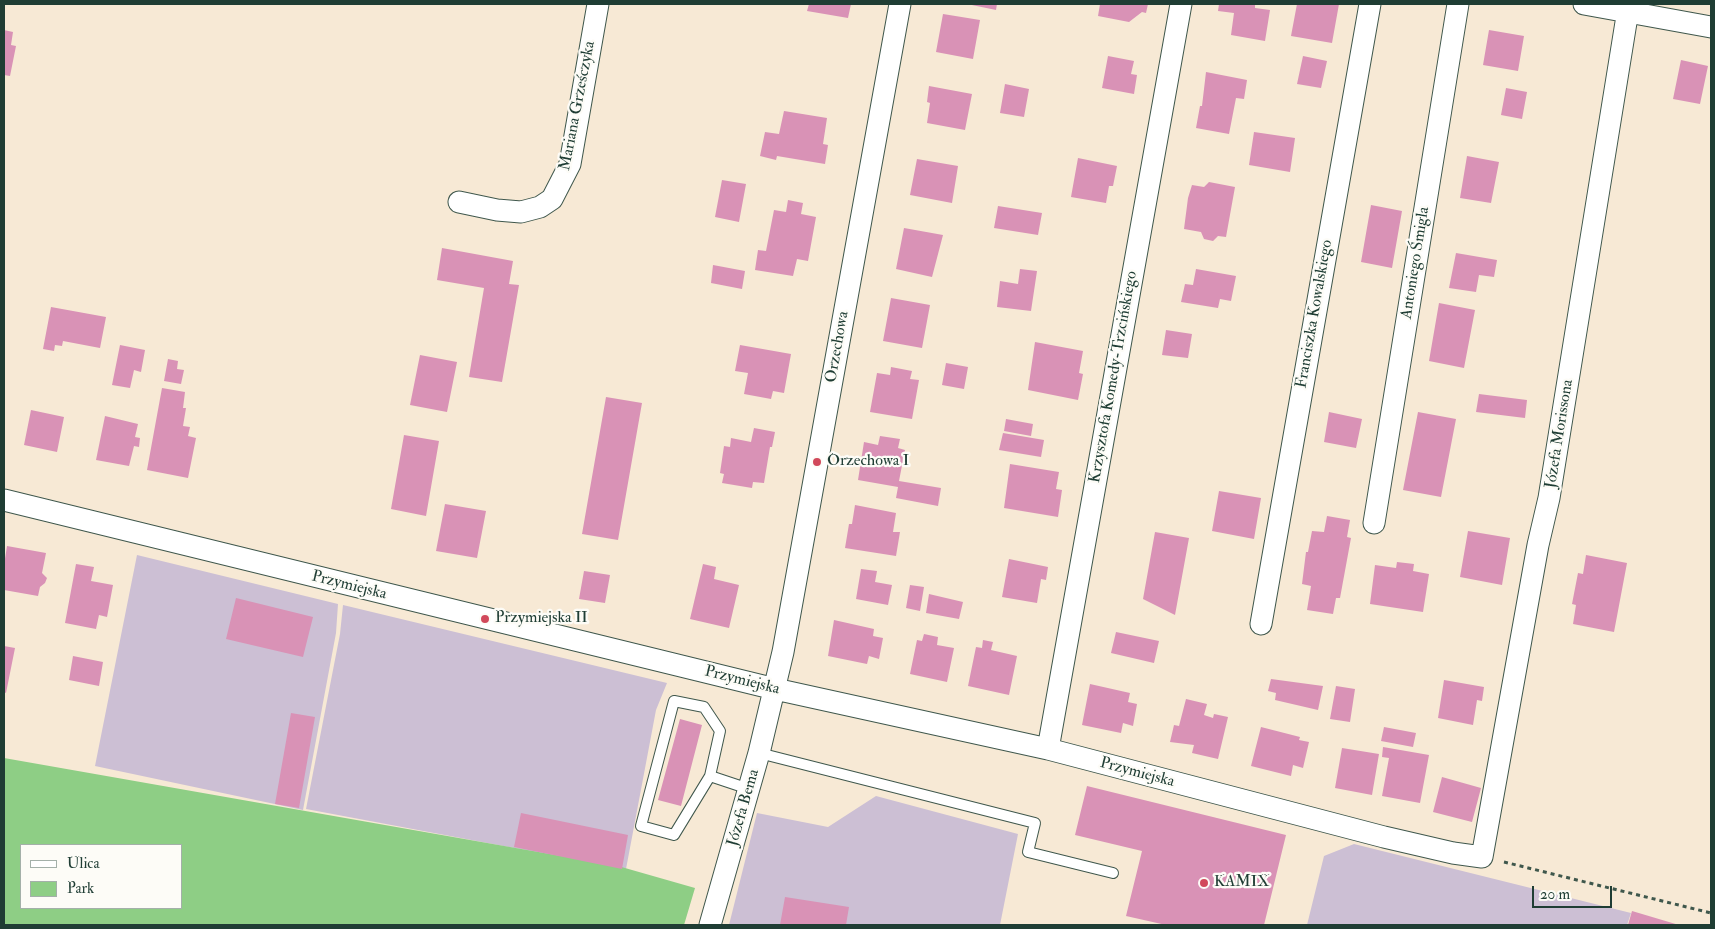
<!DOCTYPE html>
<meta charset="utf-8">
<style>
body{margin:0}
#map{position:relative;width:1715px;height:929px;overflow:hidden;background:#f7e9d5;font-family:"IM FELL Double Pica",serif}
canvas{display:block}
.frame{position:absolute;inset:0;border:5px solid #1f3d34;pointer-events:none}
.legend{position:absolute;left:20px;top:844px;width:162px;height:65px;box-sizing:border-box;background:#fdfcf7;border:1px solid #a4b0a9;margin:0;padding:6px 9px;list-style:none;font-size:15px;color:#1f3d34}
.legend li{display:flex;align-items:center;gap:10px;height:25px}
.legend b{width:25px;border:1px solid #a4b0a9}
.scale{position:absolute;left:1532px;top:886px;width:80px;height:22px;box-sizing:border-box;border:2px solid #1f3d34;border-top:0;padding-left:6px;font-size:15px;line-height:18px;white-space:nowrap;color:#1f3d34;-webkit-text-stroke:4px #fdfcf7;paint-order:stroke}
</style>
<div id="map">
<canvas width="1715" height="929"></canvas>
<div class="frame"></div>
<ul class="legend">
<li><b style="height:6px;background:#fff"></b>Ulica</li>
<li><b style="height:14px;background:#8ece85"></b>Park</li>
</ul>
<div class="scale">20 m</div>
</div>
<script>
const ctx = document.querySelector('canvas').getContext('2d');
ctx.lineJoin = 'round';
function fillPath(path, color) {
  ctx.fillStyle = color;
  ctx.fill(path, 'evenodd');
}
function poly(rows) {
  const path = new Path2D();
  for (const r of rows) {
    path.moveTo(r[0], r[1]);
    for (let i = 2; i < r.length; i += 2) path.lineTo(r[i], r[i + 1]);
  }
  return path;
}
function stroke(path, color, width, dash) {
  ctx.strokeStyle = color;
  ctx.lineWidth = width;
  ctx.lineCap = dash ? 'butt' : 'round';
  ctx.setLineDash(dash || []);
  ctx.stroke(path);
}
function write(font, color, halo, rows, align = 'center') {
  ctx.font = font + ' "IM FELL Double Pica",serif';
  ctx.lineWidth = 4.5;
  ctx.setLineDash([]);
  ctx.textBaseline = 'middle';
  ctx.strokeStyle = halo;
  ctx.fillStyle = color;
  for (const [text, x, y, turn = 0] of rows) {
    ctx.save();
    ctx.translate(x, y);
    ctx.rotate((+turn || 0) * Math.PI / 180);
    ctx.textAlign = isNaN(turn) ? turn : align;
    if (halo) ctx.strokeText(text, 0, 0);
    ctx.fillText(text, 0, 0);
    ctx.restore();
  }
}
const industrial = poly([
 [137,555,338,604,336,633,303,810,95,766],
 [343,605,667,683,656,710,626,869,306,809,340,634],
 [876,796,1018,834,1000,925,729,925,757,813,828,827],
 [1354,844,1631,913,1627,925,1307,925,1324,856]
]);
const green = poly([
 [4,758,618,866,695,888,684,925,4,925],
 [21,845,181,845,181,908,21,908]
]);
const building = poly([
 [809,4,851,4,848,18,807,11],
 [967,4,997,4,996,10],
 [1100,4,1148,4,1146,13,1142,12,1129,22,1098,16],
 [1219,4,1255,4,1255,8,1270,10,1265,41,1231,35,1234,13,1218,11],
 [1297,4,1339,4,1332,43,1291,36],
 [943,14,980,20,973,59,936,52],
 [4,30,13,32,11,45,16,46,10,76,4,75],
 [1489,30,1524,36,1518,71,1483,65],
 [1108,56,1134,61,1131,74,1137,75,1134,94,1102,88],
 [1303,56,1327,61,1321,88,1297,84],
 [1681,60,1708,66,1700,104,1673,99],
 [1206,72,1247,80,1244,99,1236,98,1229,134,1196,128,1200,106,1202,106],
 [1005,84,1029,89,1024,117,1000,113],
 [929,86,972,94,965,130,927,123,930,103,927,102],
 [1506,88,1527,92,1522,119,1501,115],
 [784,111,827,118,823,144,828,145,825,164,777,156,776,160,760,156,765,132,779,134],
 [1254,132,1295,138,1290,172,1249,165],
 [1467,156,1499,162,1491,203,1460,198],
 [1078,158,1117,166,1113,186,1109,186,1106,203,1071,197],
 [917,159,958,166,952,203,910,195],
 [722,180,746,184,739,222,715,217],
 [1209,182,1235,187,1226,237,1218,236,1213,241,1204,239,1201,232,1184,229,1188,198,1192,185,1204,187],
 [788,200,803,203,801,214,816,217,808,261,797,259,793,276,755,270,758,250,766,251,774,210,786,212],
 [1371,205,1402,211,1392,268,1361,262],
 [998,206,1042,213,1038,235,994,228],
 [904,228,943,235,932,277,896,269],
 [442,248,513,261,509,284,519,285,502,382,469,377,484,288,437,280],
 [1456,253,1497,260,1494,277,1479,275,1476,292,1449,288],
 [713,265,745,271,742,289,711,283],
 [1020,269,1037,271,1031,311,997,307,1000,281,1018,284],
 [1196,269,1236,276,1231,301,1220,299,1218,308,1181,302,1185,284,1193,285],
 [891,298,930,305,922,348,883,341],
 [1439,303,1475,310,1464,368,1429,361],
 [51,307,106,317,100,348,63,341,62,346,55,345,54,351,43,349],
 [1166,330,1192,334,1188,358,1162,355],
 [1035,342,1083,351,1079,373,1083,374,1078,400,1028,390],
 [120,345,145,350,141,372,134,370,130,388,112,385],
 [740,345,791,354,784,393,773,391,771,399,744,394,748,373,735,371],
 [420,355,457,362,447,412,410,405],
 [168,359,178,361,177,369,184,370,181,384,164,381],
 [946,363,968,367,964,389,942,385],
 [891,367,912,371,910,379,919,380,912,419,870,412,877,373,890,375],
 [162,388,185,392,183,408,186,408,183,426,190,427,188,436,196,438,188,478,147,470],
 [1479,394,1527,400,1525,418,1476,412],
 [606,397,642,403,618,540,582,534],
 [31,410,64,417,57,452,24,445],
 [1329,412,1362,419,1356,448,1324,442],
 [1418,412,1456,419,1441,497,1403,490],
 [105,416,138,424,135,437,140,438,139,447,134,446,129,466,96,460],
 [1006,419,1033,424,1031,436,1004,431],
 [754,428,775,432,772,447,770,447,764,483,753,482,752,488,722,483,724,474,720,473,724,446,730,447,731,438,751,442],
 [1003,433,1044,440,1041,457,999,450],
 [404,435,439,441,426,516,391,509],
 [880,436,900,439,898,448,905,450,899,481,941,488,938,506,896,498,898,487,858,480,864,442,878,445],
 [1010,464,1059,472,1056,489,1062,490,1058,517,1004,508],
 [1219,491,1261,498,1254,539,1212,531],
 [445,504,486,511,477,558,436,551],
 [855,505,896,513,893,532,900,532,896,556,845,548,849,524,852,524],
 [1327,516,1350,520,1347,537,1351,538,1340,598,1336,598,1333,614,1307,610,1311,586,1302,584,1306,552,1308,552,1312,531,1324,532],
 [1468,531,1510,538,1502,585,1460,577],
 [1155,532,1189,538,1175,615,1143,599],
 [7,546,46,553,42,573,47,578,45,583,40,587,38,596,4,590,4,565],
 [1586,555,1627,563,1614,632,1573,624,1576,605,1572,604,1578,573,1583,574],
 [1009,559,1048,567,1046,580,1041,579,1037,603,1002,597],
 [1397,562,1414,564,1413,571,1429,574,1423,612,1370,604,1375,565,1396,568],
 [76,564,94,567,91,581,113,585,107,617,99,615,96,629,65,623],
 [703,564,716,567,714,579,739,585,729,628,690,619],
 [861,569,877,571,875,582,892,585,888,605,856,599],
 [584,571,610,575,605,603,579,599],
 [910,585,924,587,920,611,906,608],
 [929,594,963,602,959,619,926,613],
 [236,598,313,617,303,657,226,639],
 [834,620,874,629,873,636,883,638,879,659,869,656,867,664,828,656],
 [1116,632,1159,641,1154,663,1111,653],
 [924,634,938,637,937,645,954,648,947,682,910,674,917,640,922,641],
 [983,640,993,642,991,650,1017,656,1009,695,968,686,976,647,982,648],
 [4,646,15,648,6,693,4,692],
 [73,656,103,662,99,686,69,680],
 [1271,679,1323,686,1318,710,1275,700,1276,693,1268,691],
 [1444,680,1484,687,1482,701,1477,700,1473,725,1438,718],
 [1090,684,1130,693,1128,702,1137,704,1133,726,1123,723,1121,733,1082,725],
 [1336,686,1355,689,1350,722,1330,719],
 [1186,699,1207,704,1204,715,1213,718,1214,714,1228,717,1218,759,1192,753,1194,745,1170,742,1174,725,1179,726],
 [291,713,315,717,299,808,275,804],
 [680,719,702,725,681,806,658,800],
 [1261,727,1300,737,1299,740,1309,742,1303,768,1293,765,1291,776,1251,766],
 [1384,727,1416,733,1413,747,1381,741],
 [1383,747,1429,755,1420,803,1382,796,1389,758,1382,757],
 [1342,748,1379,754,1372,795,1335,788],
 [1442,777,1481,788,1472,822,1433,812],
 [1087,786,1286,835,1264,925,1166,925,1126,916,1142,851,1075,835],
 [521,813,628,835,622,869,514,847],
 [785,897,849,907,846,925,780,925],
 [1632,911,1679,925,1628,925]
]);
const path = poly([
 [1504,862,1711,913]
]);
const service = poly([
 [759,753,1035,823,1028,852,1113,873],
 [710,776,674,835,641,826,674,701,704,707,720,731,710,776,749,789]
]);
const minor = poly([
 [1584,4,1711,27],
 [459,202,497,210,521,212,540,207,552,199,570,164,598,4],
 [4,500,775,689,1048,749,1384,837,1453,853,1482,857,1538,545,1549,498,1628,10],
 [1374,523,1458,4],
 [1261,624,1370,4],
 [1048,749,1181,4],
 [710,925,759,753,783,652,900,4]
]);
const markers = [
 [817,462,5,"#d1495b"],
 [485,619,5,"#d1495b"],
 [1204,883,5,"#d1495b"]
];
const streetNames = [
 ["Mariana Grześczyka",578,106,-79],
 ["Antoniego Śmigla",1416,263,-81],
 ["Franciszka Kowalskiego",1315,314,-80],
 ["Orzechowa",838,347,-80],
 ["Krzysztofa Komedy-Trzcińskiego",1114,377,-80],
 ["Józefa Morissona",1560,434,-81],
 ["Przymiejska",349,586,14],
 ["Przymiejska",742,681,14],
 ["Przymiejska",1137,773,15],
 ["Józefa Bema",744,808,-74]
];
const poiNames = [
 ["Orzechowa I",827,462],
 ["Przymiejska II",495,619],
 ["KAMIX",1214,883]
];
fillPath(industrial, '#ccbfd4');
fillPath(green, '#8ece85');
fillPath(building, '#d992b6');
stroke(service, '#3f574c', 12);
stroke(minor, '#3f574c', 23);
stroke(path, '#3f574c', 3, [4, 4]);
stroke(service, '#fff', 10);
stroke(minor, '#fff', 21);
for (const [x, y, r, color] of markers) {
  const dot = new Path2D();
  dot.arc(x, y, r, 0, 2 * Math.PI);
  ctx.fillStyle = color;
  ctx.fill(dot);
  stroke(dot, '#fdfcf7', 2);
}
write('16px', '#1f3d34', '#fdfcf7', streetNames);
write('16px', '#1f3d34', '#fdfcf7', poiNames, 'left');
</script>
